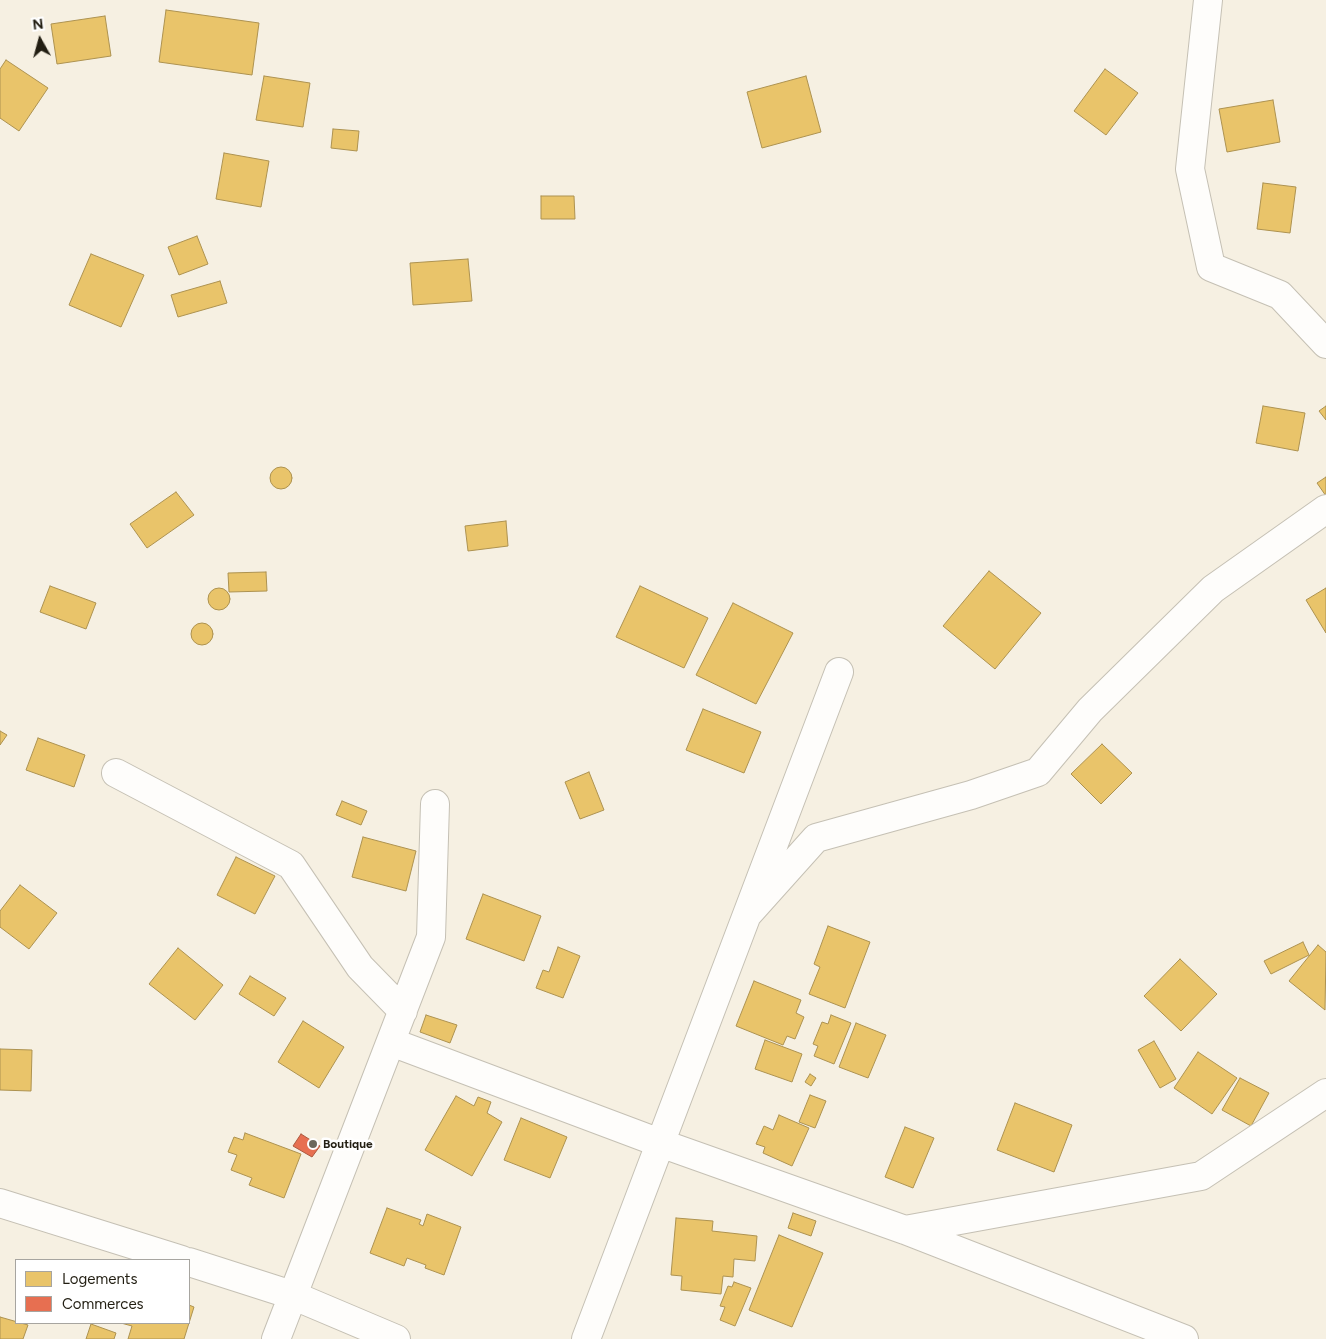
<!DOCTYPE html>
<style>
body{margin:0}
#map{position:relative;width:1326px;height:1339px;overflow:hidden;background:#f6f0e2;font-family:Figtree,sans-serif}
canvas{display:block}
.legend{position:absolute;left:15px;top:1259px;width:175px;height:65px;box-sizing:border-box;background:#fff;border:1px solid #a7a5a0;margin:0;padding:6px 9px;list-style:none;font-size:15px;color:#221e12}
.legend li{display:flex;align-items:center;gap:10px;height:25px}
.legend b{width:25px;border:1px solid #a7a5a0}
.north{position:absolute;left:15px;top:15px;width:50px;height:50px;-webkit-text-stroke:4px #fff;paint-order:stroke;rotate:353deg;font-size:14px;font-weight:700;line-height:20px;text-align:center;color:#221e12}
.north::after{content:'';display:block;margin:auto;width:18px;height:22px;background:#221e12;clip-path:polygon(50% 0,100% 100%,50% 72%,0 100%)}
</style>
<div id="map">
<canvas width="1326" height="1339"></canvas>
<ul class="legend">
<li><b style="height:14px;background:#e9c46a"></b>Logements</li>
<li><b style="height:14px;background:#e76f51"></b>Commerces</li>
</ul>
<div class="north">N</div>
</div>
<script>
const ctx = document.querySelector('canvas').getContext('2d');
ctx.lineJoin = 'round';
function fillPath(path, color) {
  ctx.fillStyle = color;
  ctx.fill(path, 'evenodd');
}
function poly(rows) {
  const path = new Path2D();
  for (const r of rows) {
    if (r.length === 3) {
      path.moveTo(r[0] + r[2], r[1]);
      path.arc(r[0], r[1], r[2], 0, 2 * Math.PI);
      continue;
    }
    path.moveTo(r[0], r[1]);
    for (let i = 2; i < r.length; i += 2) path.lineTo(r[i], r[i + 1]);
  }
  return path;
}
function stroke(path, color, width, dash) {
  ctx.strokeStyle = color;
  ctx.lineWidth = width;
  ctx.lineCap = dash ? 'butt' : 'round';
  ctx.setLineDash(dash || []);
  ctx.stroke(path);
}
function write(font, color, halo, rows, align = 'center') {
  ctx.font = font + ' Figtree,sans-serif';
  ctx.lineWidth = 5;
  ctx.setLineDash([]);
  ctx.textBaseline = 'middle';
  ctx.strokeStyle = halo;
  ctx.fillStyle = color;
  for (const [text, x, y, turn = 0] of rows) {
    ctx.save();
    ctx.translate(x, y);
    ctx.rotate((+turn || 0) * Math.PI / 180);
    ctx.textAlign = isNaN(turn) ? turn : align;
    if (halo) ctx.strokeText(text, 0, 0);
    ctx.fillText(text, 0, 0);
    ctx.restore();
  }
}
const homes = poly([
 [166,10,259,23,252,75,159,62,166,10],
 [105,16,111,56,57,64,51,24,105,16],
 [6,60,48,88,19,131,0,118,0,69,6,60],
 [1105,69,1138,93,1106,135,1074,111,1105,69],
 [264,76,310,83,303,127,256,120,264,76],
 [806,76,821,132,762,148,747,92,806,76],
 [1273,100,1280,142,1227,152,1219,109,1273,100],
 [333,129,359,131,357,151,331,148,333,129],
 [224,153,269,161,261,207,216,199,224,153],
 [1263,183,1296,187,1290,233,1257,229,1263,183],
 [541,196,574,196,575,219,541,219,541,196],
 [197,236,208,264,179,275,168,247,197,236],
 [91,254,144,275,121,327,69,305,91,254],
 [468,259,472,301,413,305,410,263,468,259],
 [220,281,227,303,178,317,171,295,220,281],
 [1263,406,1305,413,1298,451,1256,443,1263,406],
 [1326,406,1326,420,1319,411,1326,406],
 [281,478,11],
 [1326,477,1326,496,1317,483,1326,477],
 [176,492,194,515,147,548,130,524,176,492],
 [506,521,508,546,468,551,465,526,506,521],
 [989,571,1041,613,995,669,943,626,989,571],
 [266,572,267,591,229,592,228,573,266,572],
 [50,586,96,603,86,629,40,612,50,586],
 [640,586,708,618,684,668,616,637,640,586],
 [219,599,11],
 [1326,588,1326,633,1306,600,1326,588],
 [733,603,793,633,756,704,696,675,733,603],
 [202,634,11],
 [703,709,761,732,744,773,686,750,703,709],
 [0,731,7,735,0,745,0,731],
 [38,738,85,755,74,787,26,770,38,738],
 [1102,744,1132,773,1101,804,1071,774,1102,744],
 [589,772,604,810,580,819,565,782,589,772],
 [342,801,367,811,361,825,336,815,342,801],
 [363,837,416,851,406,891,352,877,363,837],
 [236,857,275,876,255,914,217,895,236,857],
 [20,885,57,913,29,949,0,927,0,911,20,885],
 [483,894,541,916,524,961,466,939,483,894],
 [828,926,870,942,845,1008,809,994,820,967,814,964,828,926],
 [1303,942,1309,955,1271,974,1264,961,1303,942],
 [1318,945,1326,952,1325,1010,1289,981,1318,945],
 [558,947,580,956,563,998,536,988,543,970,549,972,558,947],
 [178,948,223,985,195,1020,149,984,178,948],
 [1180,959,1217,994,1181,1031,1144,996,1180,959],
 [250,976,286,998,274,1016,239,994,250,976],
 [754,981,801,1000,796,1013,804,1017,795,1039,787,1036,783,1045,736,1026,754,981],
 [426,1015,457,1025,450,1043,420,1032,426,1015],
 [831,1015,851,1023,834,1064,814,1056,818,1046,813,1044,822,1022,828,1024,831,1015],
 [303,1021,344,1047,319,1088,278,1062,303,1021],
 [856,1023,886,1035,868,1078,839,1067,856,1023],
 [765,1040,802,1054,792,1082,755,1069,765,1040],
 [1154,1041,1176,1079,1160,1088,1138,1050,1154,1041],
 [0,1049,32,1050,31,1091,0,1090,0,1049],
 [1198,1052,1237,1078,1212,1114,1174,1088,1198,1052],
 [810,1074,816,1078,811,1086,805,1082,810,1074],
 [1240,1078,1269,1093,1251,1126,1222,1110,1240,1078],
 [810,1095,826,1101,815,1128,799,1122,810,1095],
 [456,1096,474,1106,478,1097,491,1102,487,1113,502,1122,472,1176,425,1150,456,1096],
 [1015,1103,1072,1125,1054,1172,997,1150,1015,1103],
 [779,1115,809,1128,792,1166,763,1153,765,1147,756,1144,764,1126,773,1130,779,1115],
 [521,1118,567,1137,550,1178,504,1160,521,1118],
 [905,1127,934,1138,913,1188,885,1177,905,1127],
 [245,1133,301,1154,284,1198,249,1185,252,1178,231,1170,237,1155,228,1152,234,1137,243,1140,245,1133],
 [387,1208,421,1220,419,1224,423,1226,427,1214,461,1227,444,1275,425,1268,426,1265,407,1258,404,1266,370,1253,387,1208],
 [793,1213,816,1221,811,1236,788,1228,793,1213],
 [676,1218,713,1221,712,1231,757,1236,755,1261,734,1259,733,1277,723,1276,721,1294,681,1290,682,1276,671,1275,676,1218],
 [779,1235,823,1253,792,1327,749,1310,779,1235],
 [734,1282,751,1288,735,1326,720,1320,725,1307,720,1306,728,1286,732,1287,734,1282],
 [189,1305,194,1307,184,1339,128,1339,132,1326,121,1323,189,1323,189,1305],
 [0,1317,28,1325,23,1339,0,1339,0,1317],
 [91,1324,116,1333,114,1339,86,1339,91,1324]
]);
const shops = poly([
 [301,1134,320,1146,312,1157,293,1146,301,1134]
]);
const minor = poly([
 [1208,0,1190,169,1211,267,1280,295,1326,344],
 [116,773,291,865,360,967,403,1011],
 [747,915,816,838,971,795,1038,772,1090,710,1213,589,1326,509],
 [391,1042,660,1143,905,1230,1184,1339],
 [0,1203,182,1260],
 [905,1230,1201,1176,1326,1093],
 [189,1262,292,1295,396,1339],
 [276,1339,431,937,435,804],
 [586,1339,839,672]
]);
const markers = [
 [313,1144,5,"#6c685b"]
];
const poiNames = [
 ["Boutique",323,1144]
];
fillPath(homes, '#e9c46a');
stroke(homes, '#ad9250', 1);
fillPath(shops, '#e76f51');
stroke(shops, '#ac573e', 1);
stroke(minor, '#c5c0b4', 30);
stroke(minor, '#fefdfb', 28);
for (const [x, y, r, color] of markers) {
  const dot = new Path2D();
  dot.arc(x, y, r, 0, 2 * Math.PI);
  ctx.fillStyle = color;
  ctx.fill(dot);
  stroke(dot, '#fff', 2);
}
write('bold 12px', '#221e12', '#fff', poiNames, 'left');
</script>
